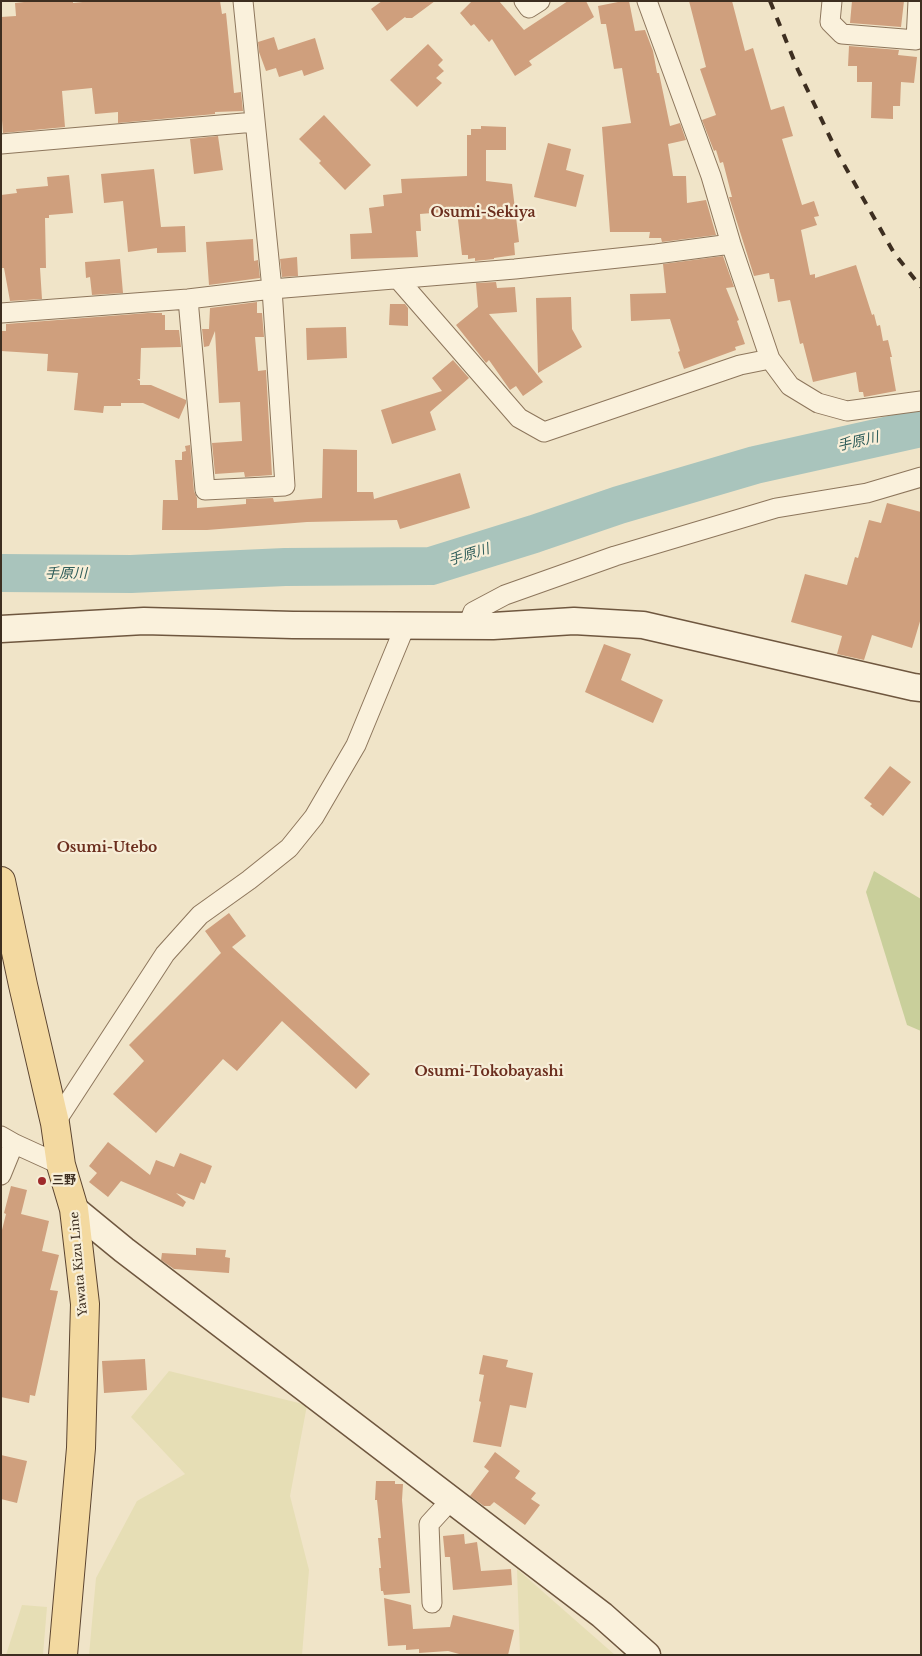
<!DOCTYPE html>
<meta charset="utf-8">
<style>
body{margin:0}
#map{position:relative;width:922px;height:1656px;overflow:hidden;background:#f0e4c8;font-family:"Libre Baskerville",serif}
canvas{display:block}
.frame{position:absolute;inset:0;border:2px solid #3d2e20;pointer-events:none}
</style>
<div id="map">
<canvas width="922" height="1656"></canvas>
<div class="frame"></div>
</div>
<script>
const ctx = document.querySelector('canvas').getContext('2d');
ctx.lineJoin = 'round';
function fillPath(path, color) {
  ctx.fillStyle = color;
  ctx.fill(path, 'evenodd');
}
function poly(rows) {
  const path = new Path2D();
  for (const r of rows) {
    path.moveTo(r[0], r[1]);
    for (let i = 2; i < r.length; i += 2) path.lineTo(r[i], r[i + 1]);
  }
  return path;
}
function stroke(path, color, width, dash) {
  ctx.strokeStyle = color;
  ctx.lineWidth = width;
  ctx.lineCap = dash ? 'butt' : 'round';
  ctx.setLineDash(dash || []);
  ctx.stroke(path);
}
function write(font, color, halo, rows, align = 'center') {
  ctx.font = font + ' "Libre Baskerville","Noto Sans JP",serif';
  ctx.lineWidth = 4.5;
  ctx.setLineDash([]);
  ctx.textBaseline = 'middle';
  ctx.strokeStyle = halo;
  ctx.fillStyle = color;
  for (const [text, x, y, turn = 0] of rows) {
    ctx.save();
    ctx.translate(x, y);
    ctx.rotate((+turn || 0) * Math.PI / 180);
    ctx.textAlign = isNaN(turn) ? turn : align;
    if (halo) ctx.strokeText(text, 0, 0);
    ctx.fillText(text, 0, 0);
    ctx.restore();
  }
}
const farmland = poly([
 [169,1371,307,1405,290,1496,309,1570,302,1655,89,1655,96,1578,137,1501,185,1474,131,1417],
 [517,1569,615,1655,520,1655],
 [22,1605,47,1607,43,1655,6,1655]
]);
const green = poly([
 [874,871,921,899,921,1031,907,1025,866,892]
]);
const river = poly([
 [1,573,131,574,285,567,431,566,534,534,619,505,755,465,921,428]
]);
const building = poly([
 [33,1,73,1,73,3,92,1,220,1,222,14,226,13,234,93,241,92,243,111,215,112,215,114,118,123,118,112,95,114,92,88,62,91,65,127,3,133,1,107,1,17,16,16,15,3],
 [382,1,435,1,412,18,406,18,405,17,387,31,371,9],
 [472,1,499,1,524,30,568,1,586,1,594,17,529,61,532,65,515,76,492,39,489,42,474,24,471,26,460,13],
 [623,1,629,1,635,31,645,30,653,51,657,73,659,73,670,126,680,123,686,140,668,144,673,176,686,176,687,203,706,200,716,235,662,242,661,238,649,238,650,232,610,232,602,127,631,123,622,68,614,69,606,24,601,24,598,6],
 [689,1,732,1,745,51,753,48,771,110,784,106,793,136,782,139,802,205,814,201,819,216,814,217,817,225,801,230,810,275,815,274,815,278,856,265,872,315,874,314,877,326,880,325,883,341,888,340,892,357,890,357,896,391,864,397,863,392,859,392,856,372,813,382,803,343,800,344,790,300,778,302,774,279,770,279,769,273,754,276,729,197,732,197,723,162,720,163,716,150,714,151,702,120,716,115,700,69,706,67],
 [852,1,904,1,901,27,850,23],
 [274,37,278,50,315,38,324,69,304,76,302,70,279,77,276,68,266,71,259,52,258,42],
 [428,44,443,60,438,65,444,71,436,78,442,83,417,107,390,80],
 [849,46,899,50,898,55,917,57,914,83,901,82,900,106,893,106,893,119,871,118,872,82,857,82,857,66,848,66],
 [324,115,371,165,345,190,319,163,321,161,299,139],
 [481,126,506,127,506,150,486,150,486,181,512,184,519,242,514,243,515,255,494,258,494,259,475,261,475,258,468,259,468,255,462,255,457,211,420,214,421,231,416,231,418,257,351,259,350,234,372,233,369,208,384,206,383,195,402,193,401,179,467,176,467,135,471,135,471,129,481,129],
 [218,136,223,170,194,174,190,139],
 [548,143,571,149,566,170,584,175,576,207,534,197],
 [154,169,161,227,185,226,186,252,157,253,157,248,128,252,123,201,104,203,101,174],
 [69,175,73,213,49,215,49,218,45,218,46,268,40,268,42,299,10,301,4,268,2,268,1,195,17,193,16,189,48,186,47,177],
 [253,239,254,261,258,260,260,278,209,285,206,242],
 [723,256,734,287,726,288,739,320,737,321,745,344,735,347,736,350,684,369,678,352,680,351,670,319,631,321,630,294,666,293,663,264],
 [297,257,298,276,282,277,280,259],
 [120,259,123,293,92,295,90,277,86,278,85,262],
 [496,282,497,288,515,287,517,312,489,314,543,382,523,396,516,386,510,390,489,360,486,363,456,325,478,307,476,283],
 [571,297,572,329,582,347,538,373,536,298],
 [257,302,257,313,262,313,264,337,255,337,258,371,266,370,272,475,245,477,244,472,215,474,212,443,242,441,240,402,219,403,215,331,209,346,204,347,202,329,209,329,210,308],
 [390,304,405,304,408,308,408,326,389,325],
 [148,313,162,313,162,315,165,315,165,330,179,330,181,347,141,348,140,379,137,379,140,381,140,385,151,385,186,400,186,403,179,419,143,403,121,403,121,406,104,406,103,413,74,410,78,373,47,371,48,354,1,351,1,331,6,331,6,324],
 [346,327,347,358,307,360,306,328],
 [453,360,469,378,430,412,436,430,392,444,381,410,442,391,432,378],
 [190,445,194,491,197,498,197,508,246,504,246,499,273,498,274,502,322,498,323,449,357,450,357,492,373,492,374,499,460,473,470,508,400,529,397,520,307,522,207,530,162,530,163,500,178,500,175,460,182,460,182,452,186,451,185,446],
 [887,503,921,512,921,618,912,648,872,635,864,660,837,654,842,636,791,622,805,574,847,585,855,557,858,558,869,520,881,523],
 [604,644,631,654,621,680,663,700,653,723,585,692],
 [890,766,911,782,883,816,870,806,872,804,864,798],
 [229,913,246,936,232,947,370,1074,356,1089,282,1021,237,1071,223,1059,156,1133,113,1094,144,1061,129,1045,221,953,205,931],
 [108,1142,150,1175,156,1160,174,1167,180,1153,212,1166,205,1184,201,1182,194,1200,176,1193,186,1202,183,1207,121,1181,108,1197,89,1182,97,1173,89,1166],
 [11,1186,27,1190,21,1214,49,1221,42,1251,59,1255,50,1290,58,1291,35,1396,30,1395,29,1403,1,1397,1,1234,6,1214,4,1213],
 [196,1248,226,1250,225,1257,230,1258,229,1273,174,1269,161,1260,162,1253,196,1255],
 [483,1355,508,1360,506,1367,533,1373,526,1408,510,1405,501,1447,473,1442,481,1402,479,1401,484,1375,479,1374],
 [145,1359,147,1390,104,1393,102,1361],
 [495,1452,520,1471,515,1478,536,1493,531,1499,540,1505,525,1525,494,1502,490,1506,484,1506,470,1496,489,1471,484,1467],
 [1,1455,27,1461,17,1503,1,1499],
 [376,1481,395,1481,395,1484,403,1484,402,1500,410,1593,384,1595,383,1591,381,1591,379,1568,381,1568,378,1538,381,1538,377,1500,375,1500],
 [464,1534,465,1544,477,1542,481,1571,511,1569,512,1585,453,1590,450,1557,445,1557,443,1536],
 [384,1598,411,1605,413,1629,450,1627,453,1615,514,1630,508,1655,463,1655,448,1651,419,1653,419,1649,406,1650,406,1645,388,1646]
]);
const street = poly([
 [524,1,529,8,540,1],
 [647,1,711,176,731,244,770,359,790,386,818,403,847,411,921,401],
 [832,1,830,22,842,34,916,40,918,1],
 [1,144,255,122],
 [398,279,519,418,544,432,740,365,770,359],
 [188,299,205,490,285,486,272,289,243,1],
 [1,313,188,299,272,289,515,269,656,254,731,244],
 [468,625,473,612,505,595,615,556,776,508,867,493,921,477],
 [55,1123,165,954,200,915,249,880,289,848,314,817,356,745,406,624],
 [1,1136,15,1144,61,1165],
 [1,1175,10,1153,15,1144],
 [432,1603,429,1524,451,1500]
]);
const secondary = poly([
 [1,629,144,621,293,625,493,626,574,621,643,625,913,687,921,688],
 [74,1209,124,1250,602,1615,647,1655]
]);
const primary = poly([
 [1,881,23,985,55,1123,61,1165,74,1209,85,1304,81,1448,63,1655]
]);
const rail = poly([
 [770,1,798,70,838,154,894,253,921,287]
]);
const markers = [
 [42,1181,5,"#9e2a2b"]
];
const poiNames = [
 ["三野",52,1181]
];
const streetNames = [
 ["Yawata Kizu Line",79,1264,-95]
];
const neighbourhoodNames = [
 ["Osumi-Sekiya",483,213],
 ["Osumi-Utebo",107,848],
 ["Osumi-Tokobayashi",489,1072]
];
const waterNames = [
 ["手原川",858,442,-13],
 ["手原川",469,555,-17],
 ["手原川",66,574]
];
fillPath(farmland, '#e6deb5');
fillPath(green, '#c9cf9b');
stroke(river, '#a9c4bc', 38);
fillPath(building, '#cf9f7d');
stroke(street, '#8d765c', 21);
stroke(secondary, '#6f573f', 29);
stroke(primary, '#5b4430', 30);
stroke(street, '#faf1dc', 19);
stroke(secondary, '#faf1dc', 26);
stroke(primary, '#f3d9a0', 28);
stroke(rail, '#3d2e20', 4, [9, 9]);
for (const [x, y, r, color] of markers) {
  const dot = new Path2D();
  dot.arc(x, y, r, 0, 2 * Math.PI);
  ctx.fillStyle = color;
  ctx.fill(dot);
  stroke(dot, '#f7eed8', 2);
}
write('bold 12px', '#3d2e20', '#f7eed8', poiNames, 'left');
write('12px', '#3d2e20', '#f7eed8', streetNames);
write('bold 14px', '#6b2e1e', '#f7eed8', neighbourhoodNames);
write('italic 14px', '#2f5d5a', '#f7eed8', waterNames);
</script>
